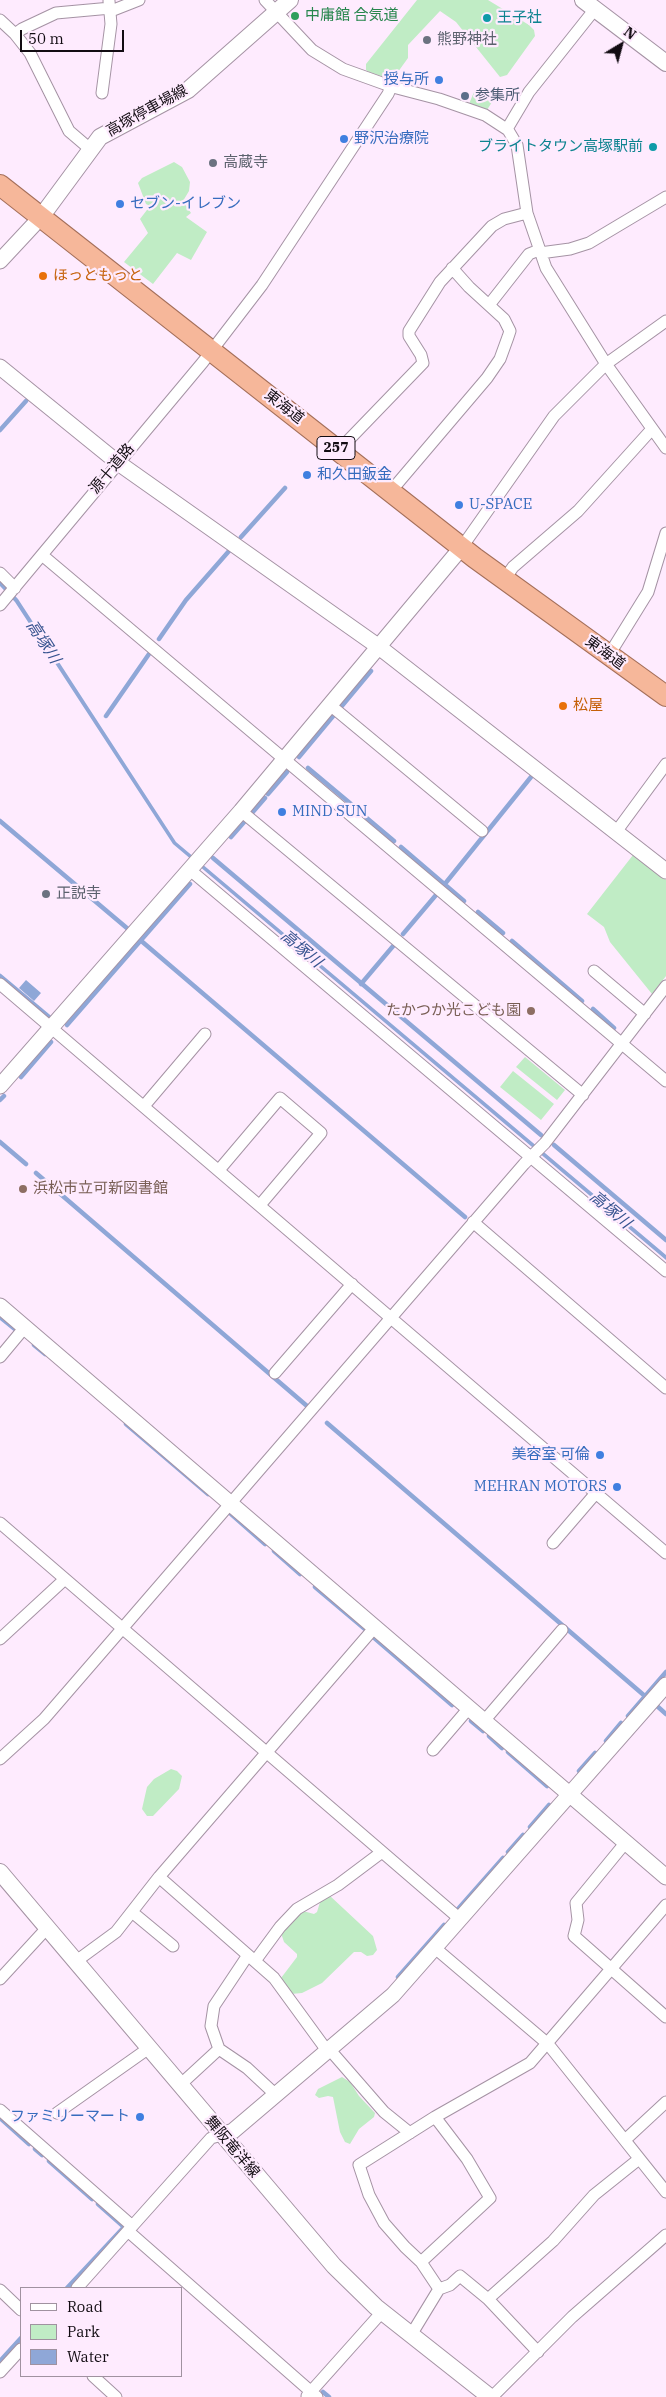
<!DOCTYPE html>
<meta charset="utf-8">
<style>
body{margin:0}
#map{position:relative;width:666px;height:2397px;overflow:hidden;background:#feebfe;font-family:"IBM Plex Serif",serif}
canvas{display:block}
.legend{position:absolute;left:20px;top:2287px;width:162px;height:90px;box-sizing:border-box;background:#feebfe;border:1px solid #a092a0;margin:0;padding:6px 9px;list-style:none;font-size:15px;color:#120c12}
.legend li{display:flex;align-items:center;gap:10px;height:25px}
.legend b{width:25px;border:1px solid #a092a0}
.north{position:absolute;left:596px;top:20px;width:50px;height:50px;-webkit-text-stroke:4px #feebfe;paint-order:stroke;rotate:37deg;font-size:14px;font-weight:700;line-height:20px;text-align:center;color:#120c12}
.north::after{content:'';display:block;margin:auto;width:18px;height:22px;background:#120c12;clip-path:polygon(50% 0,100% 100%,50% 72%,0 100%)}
.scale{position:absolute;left:20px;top:30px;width:104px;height:22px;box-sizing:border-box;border:2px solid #120c12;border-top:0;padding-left:6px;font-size:15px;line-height:18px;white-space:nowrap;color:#120c12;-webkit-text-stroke:4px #feebfe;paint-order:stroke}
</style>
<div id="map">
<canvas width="666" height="2397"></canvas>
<ul class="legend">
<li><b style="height:6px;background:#fff"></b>Road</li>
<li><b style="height:14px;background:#c0ecc5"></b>Park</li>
<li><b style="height:14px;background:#8fa7d7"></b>Water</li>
</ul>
<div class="north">N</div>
<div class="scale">50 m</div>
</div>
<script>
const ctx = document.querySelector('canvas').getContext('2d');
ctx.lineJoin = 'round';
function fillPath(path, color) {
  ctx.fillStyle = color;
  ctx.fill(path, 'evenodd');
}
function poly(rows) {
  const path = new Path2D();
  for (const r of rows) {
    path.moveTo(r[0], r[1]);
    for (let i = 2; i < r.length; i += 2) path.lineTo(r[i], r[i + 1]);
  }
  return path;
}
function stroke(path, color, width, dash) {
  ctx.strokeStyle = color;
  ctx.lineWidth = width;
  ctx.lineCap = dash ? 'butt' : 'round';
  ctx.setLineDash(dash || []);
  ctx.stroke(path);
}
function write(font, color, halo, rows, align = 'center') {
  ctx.font = font + ' "IBM Plex Serif","Noto Sans JP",serif';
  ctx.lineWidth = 4.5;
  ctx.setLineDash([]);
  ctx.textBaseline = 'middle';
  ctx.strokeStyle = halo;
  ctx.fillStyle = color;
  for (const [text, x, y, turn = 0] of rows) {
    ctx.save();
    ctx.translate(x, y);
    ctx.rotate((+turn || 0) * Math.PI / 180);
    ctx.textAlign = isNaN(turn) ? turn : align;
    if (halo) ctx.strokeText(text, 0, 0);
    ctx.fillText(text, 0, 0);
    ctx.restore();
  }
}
const green = poly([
 [417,0,488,0,529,25,534,30,535,36,507,75,500,77,456,22,440,11,408,45,408,58,395,76,387,78,369,72,366,70,366,64],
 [474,92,492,102,487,110,469,104],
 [174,162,182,167,190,182,189,191,183,201,191,213,186,217,207,232,191,260,177,253,153,284,124,262,148,233,140,219,150,206,146,204,138,183,142,178],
 [633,855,666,880,666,976,652,994,610,942,604,927,587,914],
 [525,1057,565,1090,557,1100,516,1067],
 [513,1071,554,1104,541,1120,500,1087],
 [171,1769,177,1771,182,1776,179,1789,153,1816,147,1816,142,1809,147,1787,154,1779],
 [329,1895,373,1936,377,1950,373,1955,367,1956,361,1952,354,1952,322,1983,302,1993,291,1994,281,1978,297,1957,297,1954,284,1942,281,1933,303,1911,314,1914,317,1912,321,1899],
 [342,2077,350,2082,359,2096,375,2113,374,2117,359,2129,350,2144,345,2142,340,2132,333,2097,328,2096,319,2098,315,2095,318,2089]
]);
const water = poly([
 [0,580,18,599,176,842,666,1255,666,1260,173,844,15,602,0,586],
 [26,980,41,993,34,1001,19,988]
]);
const stream = poly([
 [0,430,26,401],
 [241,537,285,488],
 [159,639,186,600,229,551],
 [341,707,371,671],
 [106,716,149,654],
 [299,757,334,715],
 [308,768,351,804],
 [268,794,287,772],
 [356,809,394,841],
 [252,813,265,798],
 [0,821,128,929],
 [231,837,245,821],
 [401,847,464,901],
 [213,858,541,1135],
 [444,885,531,777],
 [478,912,503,933],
 [403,934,436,895],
 [139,939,465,1217],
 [512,941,582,1001],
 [0,976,49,1017],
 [361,984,394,945],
 [593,1009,614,1028],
 [67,1025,190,884],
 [21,1077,51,1042],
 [0,1100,4,1096],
 [0,1142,26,1164],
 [554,1145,666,1240],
 [36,1173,307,1406],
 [0,1317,16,1330],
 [34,1345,45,1354],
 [327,1423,646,1697],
 [126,1424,208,1494],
 [231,1514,265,1544],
 [274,1551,300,1574],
 [315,1587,366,1630],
 [372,1636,452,1705],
 [657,1706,666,1714],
 [628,1716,666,1672],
 [471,1721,483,1731],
 [489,1736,502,1748],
 [606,1741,621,1723],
 [508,1752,547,1786],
 [579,1771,595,1753],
 [530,1827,549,1805],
 [508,1852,523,1835],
 [458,1909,503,1858],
 [398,1977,444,1925],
 [0,2118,29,2144],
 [35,2149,42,2155],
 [49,2161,92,2199],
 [67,2288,124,2227,98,2204],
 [1,2360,21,2338],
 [323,2392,329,2397]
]);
const minor = poly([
 [265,0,312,50,343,69,393,87,439,99,485,115,508,130,517,145,527,213,546,268,606,364,666,448],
 [111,11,139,0],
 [0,20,15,34,30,53,69,131,90,149],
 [15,34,22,29,56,13,111,8],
 [102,93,111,24,109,1],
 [507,129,529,92,595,9],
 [540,253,570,249,589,243,666,197],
 [489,305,529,254,539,250],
 [339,450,423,363,421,355,409,336,409,331,440,282,492,226,504,219,527,213],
 [391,491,487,378,500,359,508,337,510,331,504,319,469,287,452,268],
 [462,547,554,416,606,364,666,321],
 [42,555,666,1081],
 [0,573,15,588],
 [504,580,513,567,578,511,652,429],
 [0,605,203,362,262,285,388,94,391,87],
 [609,655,648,592,666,533],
 [330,705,482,831],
 [241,811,583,1095],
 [616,832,666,764],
 [190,870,666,1271],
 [594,971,645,1014],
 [0,984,666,1553],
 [144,1106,205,1034],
 [219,1170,280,1098,321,1133,260,1205],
 [473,1222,666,1388],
 [0,1357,25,1327],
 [275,1373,352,1284],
 [0,1523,460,1919],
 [553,1543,596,1493],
 [0,1639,65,1579],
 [484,1721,562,1630],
 [433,1750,469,1708],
 [0,1759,44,1719,524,1164,545,1143,666,986],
 [626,1842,576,1903,578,1920,574,1936,666,2017],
 [159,1877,274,1978,328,2052],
 [132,1912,173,1946],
 [435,1948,548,2044,666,2192],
 [248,1955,214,2006,211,2026,219,2049,247,2068,276,2095],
 [255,1961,280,1927,297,1909,338,1885,382,1852],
 [75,1962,116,1932,159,1877,375,1627],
 [0,1979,47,1928],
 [330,2050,384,2112,410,2133],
 [180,2085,219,2049],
 [0,2110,131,2225],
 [57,2113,149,2048],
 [625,2140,666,2102],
 [129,2232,317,2397],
 [421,2262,490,2198,467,2159,435,2117],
 [77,2288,211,2138,222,2135],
 [439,2289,450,2285,460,2276,488,2299,538,2352],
 [0,2290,21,2310],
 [488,2299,553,2241,594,2195,639,2159],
 [411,2335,439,2289,421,2262,405,2247,384,2223,369,2195,359,2165,435,2117,530,2063,666,1905],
 [0,2372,21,2349],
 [93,2376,116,2397],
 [307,2396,382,2312],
 [492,2397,572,2317,666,2235]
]);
const tertiary = poly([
 [0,261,41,217],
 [0,367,117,462,379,647,666,871],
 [0,1086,241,811,462,547],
 [0,1306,666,1877],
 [222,2135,233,2131,393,1995,666,1685]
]);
const secondary = poly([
 [583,0,666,63],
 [41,217,100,137,188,90,290,0],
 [0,1872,334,2266,376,2307,490,2397]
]);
const trunk = poly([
 [0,185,475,558,666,696]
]);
const markers = [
 [295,16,5,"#2e9e5b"],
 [487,18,5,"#0f9aa8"],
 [427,40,5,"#6b7280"],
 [439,80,5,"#3f7fe0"],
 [465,96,5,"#5c6f8a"],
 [344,139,5,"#3f7fe0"],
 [653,147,5,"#0f9aa8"],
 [213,163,5,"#6b7280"],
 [120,204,5,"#3f7fe0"],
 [43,276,5,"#e8710a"],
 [307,475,5,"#3f7fe0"],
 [459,505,5,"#3f7fe0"],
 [563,706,5,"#e8710a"],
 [282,812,5,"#3f7fe0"],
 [46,894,5,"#6b7280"],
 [531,1011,5,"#8d6e63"],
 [23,1189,5,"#8d6e63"],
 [600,1455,5,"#3f7fe0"],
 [617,1487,5,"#3f7fe0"],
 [140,2117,5,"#3f7fe0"]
];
const shields = [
 [336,448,38]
];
const shieldNames = [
 ["257",336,448]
];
const leisureNames = [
 ["中庸館 合気道",305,16]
];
const cultureNames = [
 ["王子社",497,18],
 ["ブライトタウン高塚駅前",643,147,"right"]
];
const worshipNames = [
 ["熊野神社",437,40],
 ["高蔵寺",223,163],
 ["正説寺",56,894]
];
const shopNames = [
 ["授与所",429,80,"right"],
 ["野沢治療院",354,139],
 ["セブン-イレブン",130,204],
 ["和久田鈑金",317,475],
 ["U-SPACE",469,505],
 ["MIND SUN",292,812],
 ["美容室 可倫",590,1455,"right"],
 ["MEHRAN MOTORS",607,1487,"right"],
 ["ファミリーマート",130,2117,"right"]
];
const serviceNames = [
 ["参集所",475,96]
];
const streetNames = [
 ["高塚停車場線",147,111,-29],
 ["東海道",284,407,38],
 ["源十道路",112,469,-50],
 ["東海道",605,653,36],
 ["舞阪竜洋線",232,2147,50]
];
const foodNames = [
 ["ほっともっと",53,276],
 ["松屋",573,706]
];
const educationNames = [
 ["たかつか光こども園",521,1011],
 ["浜松市立可新図書館",33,1189,"left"]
];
const waterNames = [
 ["高塚川",43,642,57],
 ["高塚川",301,949,40],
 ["高塚川",610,1210,40]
];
fillPath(green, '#c0ecc5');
fillPath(water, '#8fa7d7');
stroke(stream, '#8fa7d7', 4.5);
stroke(minor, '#a593a4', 13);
stroke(tertiary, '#a593a4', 17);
stroke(secondary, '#a593a4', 18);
stroke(trunk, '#a46f5a', 22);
stroke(minor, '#fff', 11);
stroke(tertiary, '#fff', 15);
stroke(secondary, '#fff', 16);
stroke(trunk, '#f6b79a', 20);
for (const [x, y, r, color] of markers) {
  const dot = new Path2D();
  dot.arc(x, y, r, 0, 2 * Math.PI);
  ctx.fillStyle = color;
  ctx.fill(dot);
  stroke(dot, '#feebfe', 2);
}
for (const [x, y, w] of shields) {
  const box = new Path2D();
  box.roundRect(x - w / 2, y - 11.5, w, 23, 4);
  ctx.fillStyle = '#feebfe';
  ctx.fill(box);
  stroke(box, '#120c12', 1);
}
write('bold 14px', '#120c12', null, shieldNames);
write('15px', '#27864d', '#feebfe', leisureNames, 'left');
write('15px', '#0d838f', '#feebfe', cultureNames, 'left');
write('15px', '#5b616d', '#feebfe', worshipNames, 'left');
write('15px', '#366cbe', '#feebfe', shopNames, 'left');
write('15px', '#4e5e75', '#feebfe', serviceNames, 'left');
write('15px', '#120c12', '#feebfe', streetNames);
write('15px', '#c56008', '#feebfe', foodNames, 'left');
write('15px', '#785e54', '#feebfe', educationNames, 'right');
write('italic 16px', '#375490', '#feebfe', waterNames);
</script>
